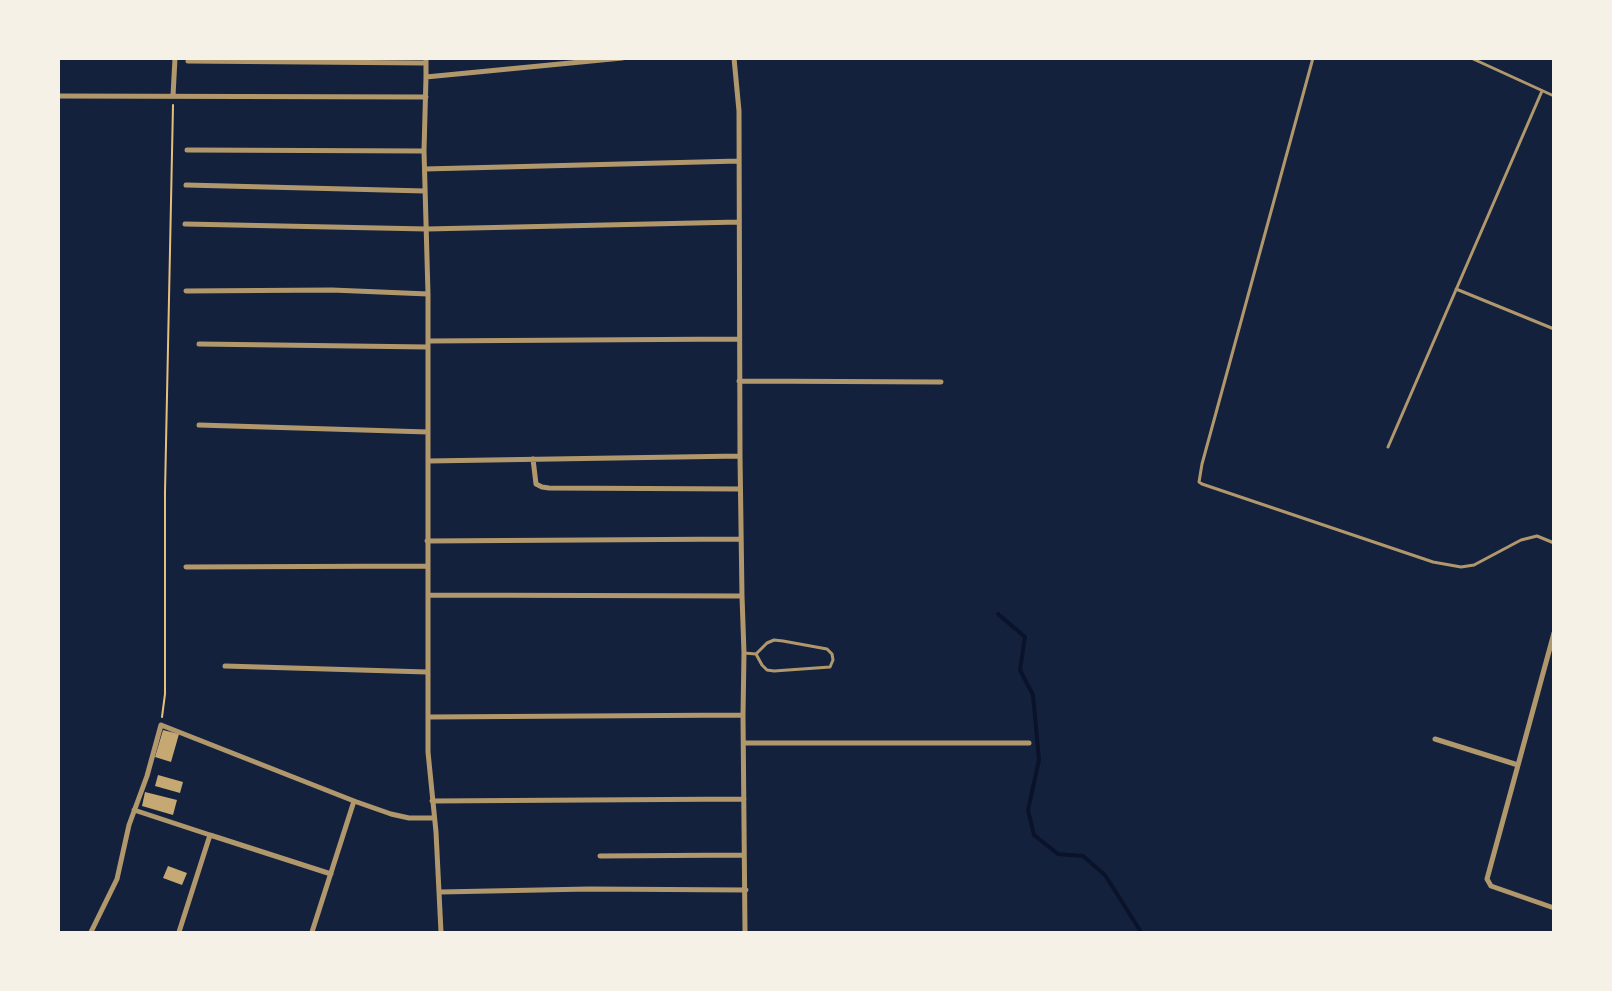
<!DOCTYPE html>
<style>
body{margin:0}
#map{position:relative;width:1612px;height:991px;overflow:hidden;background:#14213d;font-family:"Golos Text",sans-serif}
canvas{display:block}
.frame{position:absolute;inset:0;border:60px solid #f6f1e7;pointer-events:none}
</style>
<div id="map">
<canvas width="1612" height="991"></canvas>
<div class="frame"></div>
</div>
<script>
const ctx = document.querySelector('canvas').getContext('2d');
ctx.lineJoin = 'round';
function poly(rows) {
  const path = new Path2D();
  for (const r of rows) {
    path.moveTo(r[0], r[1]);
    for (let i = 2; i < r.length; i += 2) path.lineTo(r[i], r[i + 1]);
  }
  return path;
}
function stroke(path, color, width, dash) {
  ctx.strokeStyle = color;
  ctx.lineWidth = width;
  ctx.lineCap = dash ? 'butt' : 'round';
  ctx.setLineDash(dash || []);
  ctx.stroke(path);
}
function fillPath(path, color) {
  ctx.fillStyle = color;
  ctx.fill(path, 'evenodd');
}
const stream = poly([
 [998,614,1025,637,1020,670,1033,695,1039,760,1028,810,1034,835,1058,854,1083,856,1105,875,1141,932]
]);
const building = poly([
 [163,730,179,734,171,762,155,757],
 [158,775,183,782,180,793,155,786],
 [145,792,177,800,173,815,142,806],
 [168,866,187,873,182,885,163,878]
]);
const path = poly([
 [162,717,165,694,165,492,173,105]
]);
const service = poly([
 [1313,58,1202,464,1199,482,1202,484,1433,562,1461,567,1474,565,1521,540,1537,536,1554,543],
 [1471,58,1554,96],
 [1456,289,1554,329],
 [1388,447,1542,91],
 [774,640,783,641,827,649,832,654,833,660,830,667,774,671,767,670,762,665,756,654,767,643,774,640],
 [744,653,756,654]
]);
const minor = poly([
 [426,58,426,77],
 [734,58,739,111,740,456,742,596,744,653,743,715,745,932],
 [188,61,426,63],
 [58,96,426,97],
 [173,96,175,58],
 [187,150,424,151],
 [425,169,739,161],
 [186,185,425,191],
 [185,224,427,229,739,222],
 [186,291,332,290,428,294],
 [428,341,739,339],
 [199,344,428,347],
 [739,381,941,382],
 [199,425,428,432],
 [533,459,536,484,542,487,549,488,740,489],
 [428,461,740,456],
 [427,541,741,539],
 [186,567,427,566],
 [428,595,742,596],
 [1554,633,1487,879,1491,886,1554,908],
 [225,666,427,672],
 [428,717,743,715],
 [1435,739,1518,765],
 [744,743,1029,743],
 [432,801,744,799],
 [134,810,210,835],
 [600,856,744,855],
 [440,892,589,889,746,890],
 [91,932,117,879,129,825,147,776,161,725,354,801],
 [179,932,210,835,331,874],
 [312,932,354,801,391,814,409,818,434,818],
 [441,932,436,832,428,752,428,294,424,151,426,77,622,58]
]);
stroke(stream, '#0b132b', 4);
fillPath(building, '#c6a872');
stroke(path, '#e5c07b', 2);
stroke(service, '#b1986c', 3);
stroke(minor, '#b1986c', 5);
</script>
